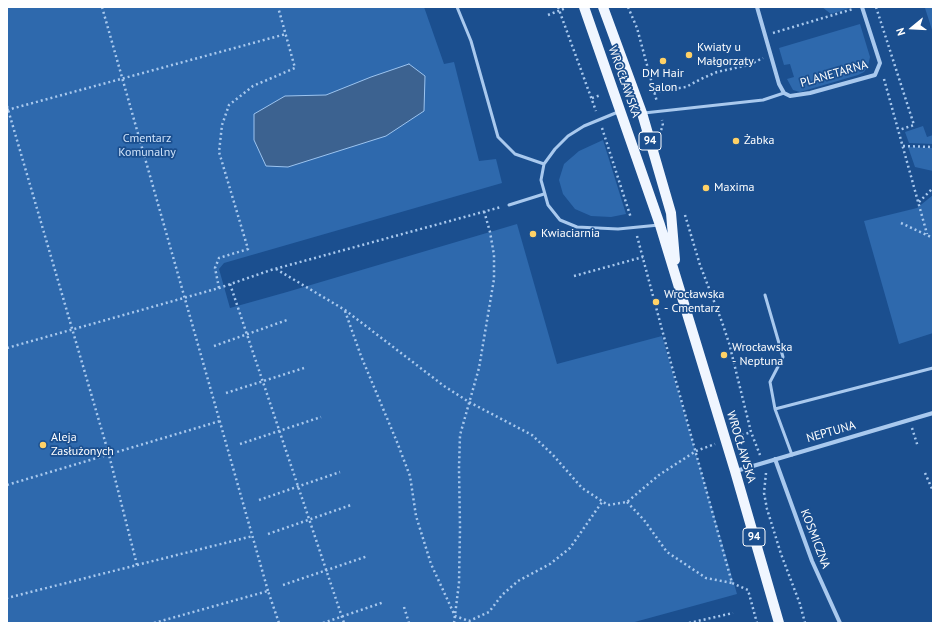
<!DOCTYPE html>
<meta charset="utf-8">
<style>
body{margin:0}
#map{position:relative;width:940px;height:630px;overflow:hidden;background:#1b4f8f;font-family:"PT Sans",sans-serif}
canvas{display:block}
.frame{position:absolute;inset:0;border:8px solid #fff;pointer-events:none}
.north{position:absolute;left:892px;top:8px;width:40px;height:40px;-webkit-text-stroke:3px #1b4f8f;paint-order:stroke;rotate:252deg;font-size:11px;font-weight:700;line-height:16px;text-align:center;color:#fff}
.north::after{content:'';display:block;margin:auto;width:14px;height:18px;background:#fff;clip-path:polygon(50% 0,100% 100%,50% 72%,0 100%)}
</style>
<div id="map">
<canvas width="940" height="630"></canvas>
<div class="frame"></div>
<div class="north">N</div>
</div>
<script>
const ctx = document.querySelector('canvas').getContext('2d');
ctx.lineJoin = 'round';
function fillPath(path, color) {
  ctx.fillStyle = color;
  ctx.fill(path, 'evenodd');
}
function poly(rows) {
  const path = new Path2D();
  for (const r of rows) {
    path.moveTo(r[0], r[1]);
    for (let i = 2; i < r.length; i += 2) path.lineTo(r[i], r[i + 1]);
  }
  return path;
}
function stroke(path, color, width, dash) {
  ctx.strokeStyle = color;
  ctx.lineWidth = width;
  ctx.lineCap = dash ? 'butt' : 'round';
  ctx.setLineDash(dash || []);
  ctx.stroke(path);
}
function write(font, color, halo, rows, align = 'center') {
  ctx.font = font + ' "PT Sans",sans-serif';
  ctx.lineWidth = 3.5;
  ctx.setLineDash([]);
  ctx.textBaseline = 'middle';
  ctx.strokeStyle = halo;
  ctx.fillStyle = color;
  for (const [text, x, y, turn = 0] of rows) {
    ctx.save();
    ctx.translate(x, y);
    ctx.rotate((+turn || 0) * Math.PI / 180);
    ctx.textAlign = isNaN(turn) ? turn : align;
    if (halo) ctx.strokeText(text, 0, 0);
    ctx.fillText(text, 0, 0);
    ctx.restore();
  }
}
const green = poly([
 [7,7,424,7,444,64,454,62,479,161,496,159,502,183,224,263,219,269,230,308,287,292,517,224,557,364,662,336,737,594,631,623,7,623],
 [822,7,853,7,831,14],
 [929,7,933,7,933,33,925,8],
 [860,24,870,57,868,66,864,72,858,75,800,92,793,90,787,79,794,77,790,64,784,65,779,48],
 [923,126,927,137,933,135,933,144,909,143,905,132],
 [603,140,626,214,611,217,591,216,575,209,563,194,559,180,564,164,579,151],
 [908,147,933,148,933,171,915,167],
 [933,195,933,333,899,344,864,221,917,208]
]);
const water = poly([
 [409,64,425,76,424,111,386,136,288,167,266,166,254,140,254,114,285,96,326,95,371,77,409,64]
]);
const path = poly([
 [102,7,268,591],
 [558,7,596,111],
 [628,7,637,28,657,102],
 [876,7,914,125,899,130],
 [548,15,566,8],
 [773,33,853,9],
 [884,79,927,234],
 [654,92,686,87,701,79,717,72,749,65,763,58],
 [592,98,601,95],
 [7,106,109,455,137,565,7,598],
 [7,110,286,34],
 [602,128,631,218],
 [661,130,663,126,662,120],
 [903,146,933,147],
 [919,202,933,188],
 [685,215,700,265,722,322,729,343,751,432,760,455],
 [901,223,933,238],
 [637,236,672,367,732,583,748,590,757,623],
 [276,269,345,310,444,386,469,402,532,435,553,455,582,488,608,505,627,502,659,475,696,451,715,444],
 [574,276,643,257],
 [230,284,344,623],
 [219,288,215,268,219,258,248,249,219,152,222,125,229,105,253,86,295,68,278,7],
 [345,311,361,356,397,442,410,476,416,516,431,564,455,616,469,621,489,612,502,595,518,581,550,564,570,548,602,502],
 [214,346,287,320],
 [7,348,219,288,271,270,501,207],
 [226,393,304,368],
 [912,428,918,447],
 [737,437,751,432],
 [240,444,321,417],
 [766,473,764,493,767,509,781,554,800,604,805,623],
 [925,473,933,491],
 [7,485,220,421],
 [259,500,340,472],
 [627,502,644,520,667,552,706,578,732,583],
 [268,534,351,505],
 [137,565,253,536],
 [283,585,368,556],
 [404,607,409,623],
 [154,623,268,591,279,623],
 [323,623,384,602],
 [454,623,459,583,460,528,459,468,460,435,479,368,494,279,494,255,490,232,484,211],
 [689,623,733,613]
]);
const lane = poly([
 [457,7,471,41,498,137,515,154,544,164],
 [618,112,584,126,568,136,555,149,544,164,541,180,548,205,560,220,577,227,618,229,659,225],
 [644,113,763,100,784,93],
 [509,205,544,194],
 [765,295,783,357,770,382,775,409],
 [792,455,775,409,933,368]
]);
const street = poly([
 [757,7,779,84,784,93,790,96,810,93,875,75,880,63,862,7],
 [775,459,812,561,840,623],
 [736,471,933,413]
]);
const primary = poly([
 [584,7,660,225,735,471,779,623],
 [603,7,642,113,671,213,675,260]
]);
const markers = [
 [689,55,4,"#ffd166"],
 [663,61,4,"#ffd166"],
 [736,141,4,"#ffd166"],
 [706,188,4,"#ffd166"],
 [533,234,4,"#ffd166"],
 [656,302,4,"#ffd166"],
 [724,355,4,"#ffd166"],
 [43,445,4,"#ffd166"]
];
const shields = [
 [650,141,22],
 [754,537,22]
];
const shieldNames = [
 ["94",650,141],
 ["94",754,537]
];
const poiNames = [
 ["Kwiaty u",697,48],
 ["Małgorzaty",697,62],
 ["DM Hair",663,74,"center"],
 ["Salon",663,88,"center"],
 ["Żabka",744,141],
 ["Maxima",714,188],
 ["Kwiaciarnia",541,234],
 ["Wrocławska",664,295],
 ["- Cmentarz",664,309],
 ["Wrocławska",732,348],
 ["- Neptuna",732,362],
 ["Aleja",51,438],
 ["Zasłużonych",51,452]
];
const streetNames = [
 ["PLANETARNA",834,74,-16],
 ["WROCŁAWSKA",624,82,71],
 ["NEPTUNA",831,432,-16],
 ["WROCŁAWSKA",741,447,73],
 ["KOSMICZNA",815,539,69]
];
const parkNames = [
 ["Cmentarz",147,139],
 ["Komunalny",147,153]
];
fillPath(green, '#2e69ad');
fillPath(water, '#3c6290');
stroke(water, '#9cc4f0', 1);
stroke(path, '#a9c9ee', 2.5, [2, 3]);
stroke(lane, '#a9c9ee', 3);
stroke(street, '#a9c9ee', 4);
stroke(primary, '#f0f6ff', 10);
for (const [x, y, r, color] of markers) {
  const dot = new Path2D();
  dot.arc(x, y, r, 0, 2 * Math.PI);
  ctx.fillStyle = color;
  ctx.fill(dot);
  stroke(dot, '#1b4f8f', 1.5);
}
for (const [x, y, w] of shields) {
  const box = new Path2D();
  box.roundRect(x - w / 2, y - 9, w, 18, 3);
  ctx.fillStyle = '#1b4f8f';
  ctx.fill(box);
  stroke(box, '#fff', 1);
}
write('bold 11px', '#fff', null, shieldNames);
write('12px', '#fff', '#1b4f8f', poiNames, 'left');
write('12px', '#fff', '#1b4f8f', streetNames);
write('12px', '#cfe3fa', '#1b4f8f', parkNames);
</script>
